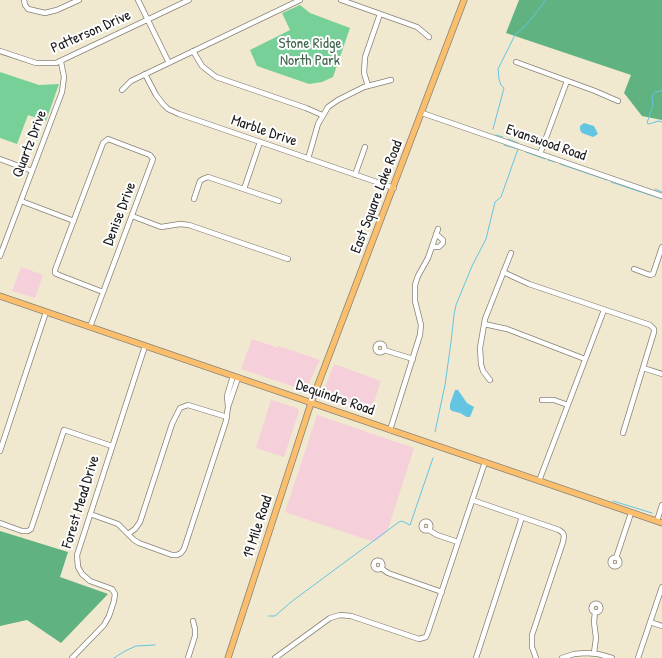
<!DOCTYPE html>
<style>
body{margin:0}
canvas{display:block;background:#f0e8cf}
</style>
<canvas width="662" height="658"></canvas>
<script>
const ctx = document.querySelector('canvas').getContext('2d');
ctx.lineJoin = 'round';
function paint(path, color) { ctx.fillStyle = color; ctx.fill(path, 'evenodd'); }
const toPath = rows => new Path2D(rows.map(r => 'M' + r).join(''));
function stroke(path, color, width, dash) { ctx.strokeStyle = color; ctx.lineWidth = width; ctx.lineCap = dash ? 'butt' : 'round'; ctx.setLineDash(dash || []); ctx.stroke(path); }
function label(font, color, halo, rows, align = 'center') {
  ctx.font = font + ' "Patrick Hand",sans-serif'; ctx.lineWidth = 4; ctx.setLineDash([]); ctx.textBaseline = 'middle'; ctx.strokeStyle = halo; ctx.fillStyle = color; for (const [text, x, y, turn = 0] of rows) {
    ctx.save(); ctx.translate(x, y); ctx.rotate((+turn || 0) * Math.PI / 180); ctx.textAlign = isNaN(turn) ? turn : align; if (halo) ctx.strokeText(text, 0, 0); ctx.fillText(text, 0, 0); ctx.restore();
  }
}
const built = toPath([
 [21,267,43,275,35,298,12,291],
 [252,339,278,348,279,346,320,360,306,389,304,390,241,369],
 [334,364,381,381,370,413,324,397,322,395],
 [271,400,297,408,299,411,284,457,256,448],
 [317,415,414,448,387,532,374,542,285,512]
]);
const green = toPath([
 [300,5,310,13,350,28,333,77,322,82,309,84,257,66,250,50,290,30,282,13],
 [0,72,39,85,59,84,46,121,28,115,17,144,0,138]
]);
const forest = toPath([
 [519,0,662,0,662,120,642,116,624,93,631,75,506,33],
 [0,531,68,552,60,577,108,594,61,643,27,620,0,626]
]);
const water = toPath([
 [584,123,594,126,598,134,593,137,582,133,580,130,580,126],
 [455,390,458,390,467,403,474,407,470,417,467,417,460,413,452,411,450,409,450,404]
]);
const stream = toPath([
 [662,89,661,91,655,92,652,96,653,105,647,123,649,124,658,121,662,122],
 [493,129,504,88,501,85,499,79,498,69,515,35,528,23,546,0],
 [496,135,503,137],
 [508,139,518,143],
 [526,152,545,159],
 [548,160,555,162],
 [560,164,607,180],
 [611,182,662,199],
 [655,189,662,192],
 [435,432,445,385,451,342,454,315,456,305,472,266,486,239,495,202,501,197,518,149,504,145],
 [613,501,652,513],
 [269,616,275,616,291,602,399,522,402,521,410,525,433,458],
 [114,658,125,651,136,646,155,645]
]);
const minor = toPath([
 [24,0,25,5,28,9,45,13,57,10,79,0],
 [138,0,169,63],
 [341,0,417,27,429,37],
 [0,51,36,63,56,63,189,0],
 [193,51,202,66,216,77,306,108,322,115],
 [516,62,595,91,618,101],
 [145,74,156,95,163,104,168,109,179,114,394,188],
 [368,86,364,73,365,57,380,14],
 [122,90,131,81,300,0],
 [422,113,662,196],
 [540,154,567,81],
 [0,159,32,171],
 [308,159,318,124,328,107,338,100,364,87,391,80],
 [355,175,365,147],
 [244,189,260,142],
 [194,199,200,181,203,179,208,177,279,201],
 [21,201,74,221],
 [132,216,161,227,180,224,189,225,288,259],
 [432,247,439,247,443,243,443,240,436,234],
 [0,256,62,92,64,77,61,62],
 [634,269,650,275,653,274,662,247],
 [503,272,529,284,650,325,654,329,654,332,623,433],
 [484,324,507,329,585,359],
 [90,327,153,159,150,155,108,139,103,143,55,270,55,273,59,275,103,292],
 '375.5 348a4.5 4.5 0 1 1 9 0a4.5 4.5 0 1 1-9 0Z',
 [384,350,413,359],
 [643,368,662,374],
 [490,380,483,371,481,364,480,348,485,319,511,253],
 [542,400,554,400,568,405],
 [228,407,227,396,233,376],
 [390,430,420,335,421,325,415,301,415,285,418,276,428,258,438,229],
 [0,451,46,312],
 [539,481,604,310],
 [472,500,559,530,563,533,564,536,563,542,532,635,532,647,536,658],
 [90,514,118,524,134,540,139,543,172,555,177,555,181,553,184,549,226,421,228,407,238,378],
 [657,521,662,505],
 '421.5 526a4.5 4.5 0 1 1 9 0a4.5 4.5 0 1 1-9 0Z',
 [0,523,22,531,28,531,31,529,64,430,112,446],
 [429,530,437,535,458,542],
 [128,534,135,529,140,522,172,424,180,408,188,405,227,417],
 '610.5 562a4.5 4.5 0 1 1 9 0a4.5 4.5 0 1 1-9 0Z',
 [616,558,631,513],
 '373.5 565a4.5 4.5 0 1 1 9 0a4.5 4.5 0 1 1-9 0Z',
 [381,568,388,573,442,592],
 '591.5 608a4.5 4.5 0 1 1 9 0a4.5 4.5 0 1 1-9 0Z',
 [650,622,662,626],
 [594,653,596,638,594,622,595,612],
 [72,658,104,625,109,616,114,601,115,594,112,589,90,581,82,574,78,567,77,555,145,346],
 [188,658,195,636,195,629,193,621],
 [275,658,330,618,340,615,351,616,419,639,426,637,428,632,485,462],
 [476,658,522,517],
 [562,658,574,654,586,653,598,654,612,658],
 [638,658,662,587]
]);
const major = toPath([
 [0,296,662,523],
 [228,658,311,403,464,0]
]);
const streetNames = [
 ["Patterson Drive",91,32,-24],
 ["Marble Drive",264,131,19],
 ["Evanswood Road",546,143,19],
 ["Quartz Drive",30,144,-69],
 ["East Square Lake Road",377,197,-69],
 ["Denise Drive",120,214,-69],
 ["Dequindre Road",335,398,19],
 ["Forest Mead Drive",81,502,-73],
 ["19 Mile Road",258,527,-72]
];
const parkNames = [
 ["Stone Ridge",310,44],
 ["North Park",310,61]
];
paint(built, '#f5cfd9');
paint(green, '#76d097');
paint(forest, '#60b280');
paint(water, '#63c5e2');
stroke(stream, '#63c5e2', 1);
stroke(minor, '#868276', 6);
stroke(major, '#868276', 7);
stroke(minor, '#fff', 4.5);
stroke(major, '#fabe6d', 5.5);
label('15px', '#1c1c1c', '#fff', streetNames);
label('15px', '#40644d', '#fff', parkNames);
</script>
